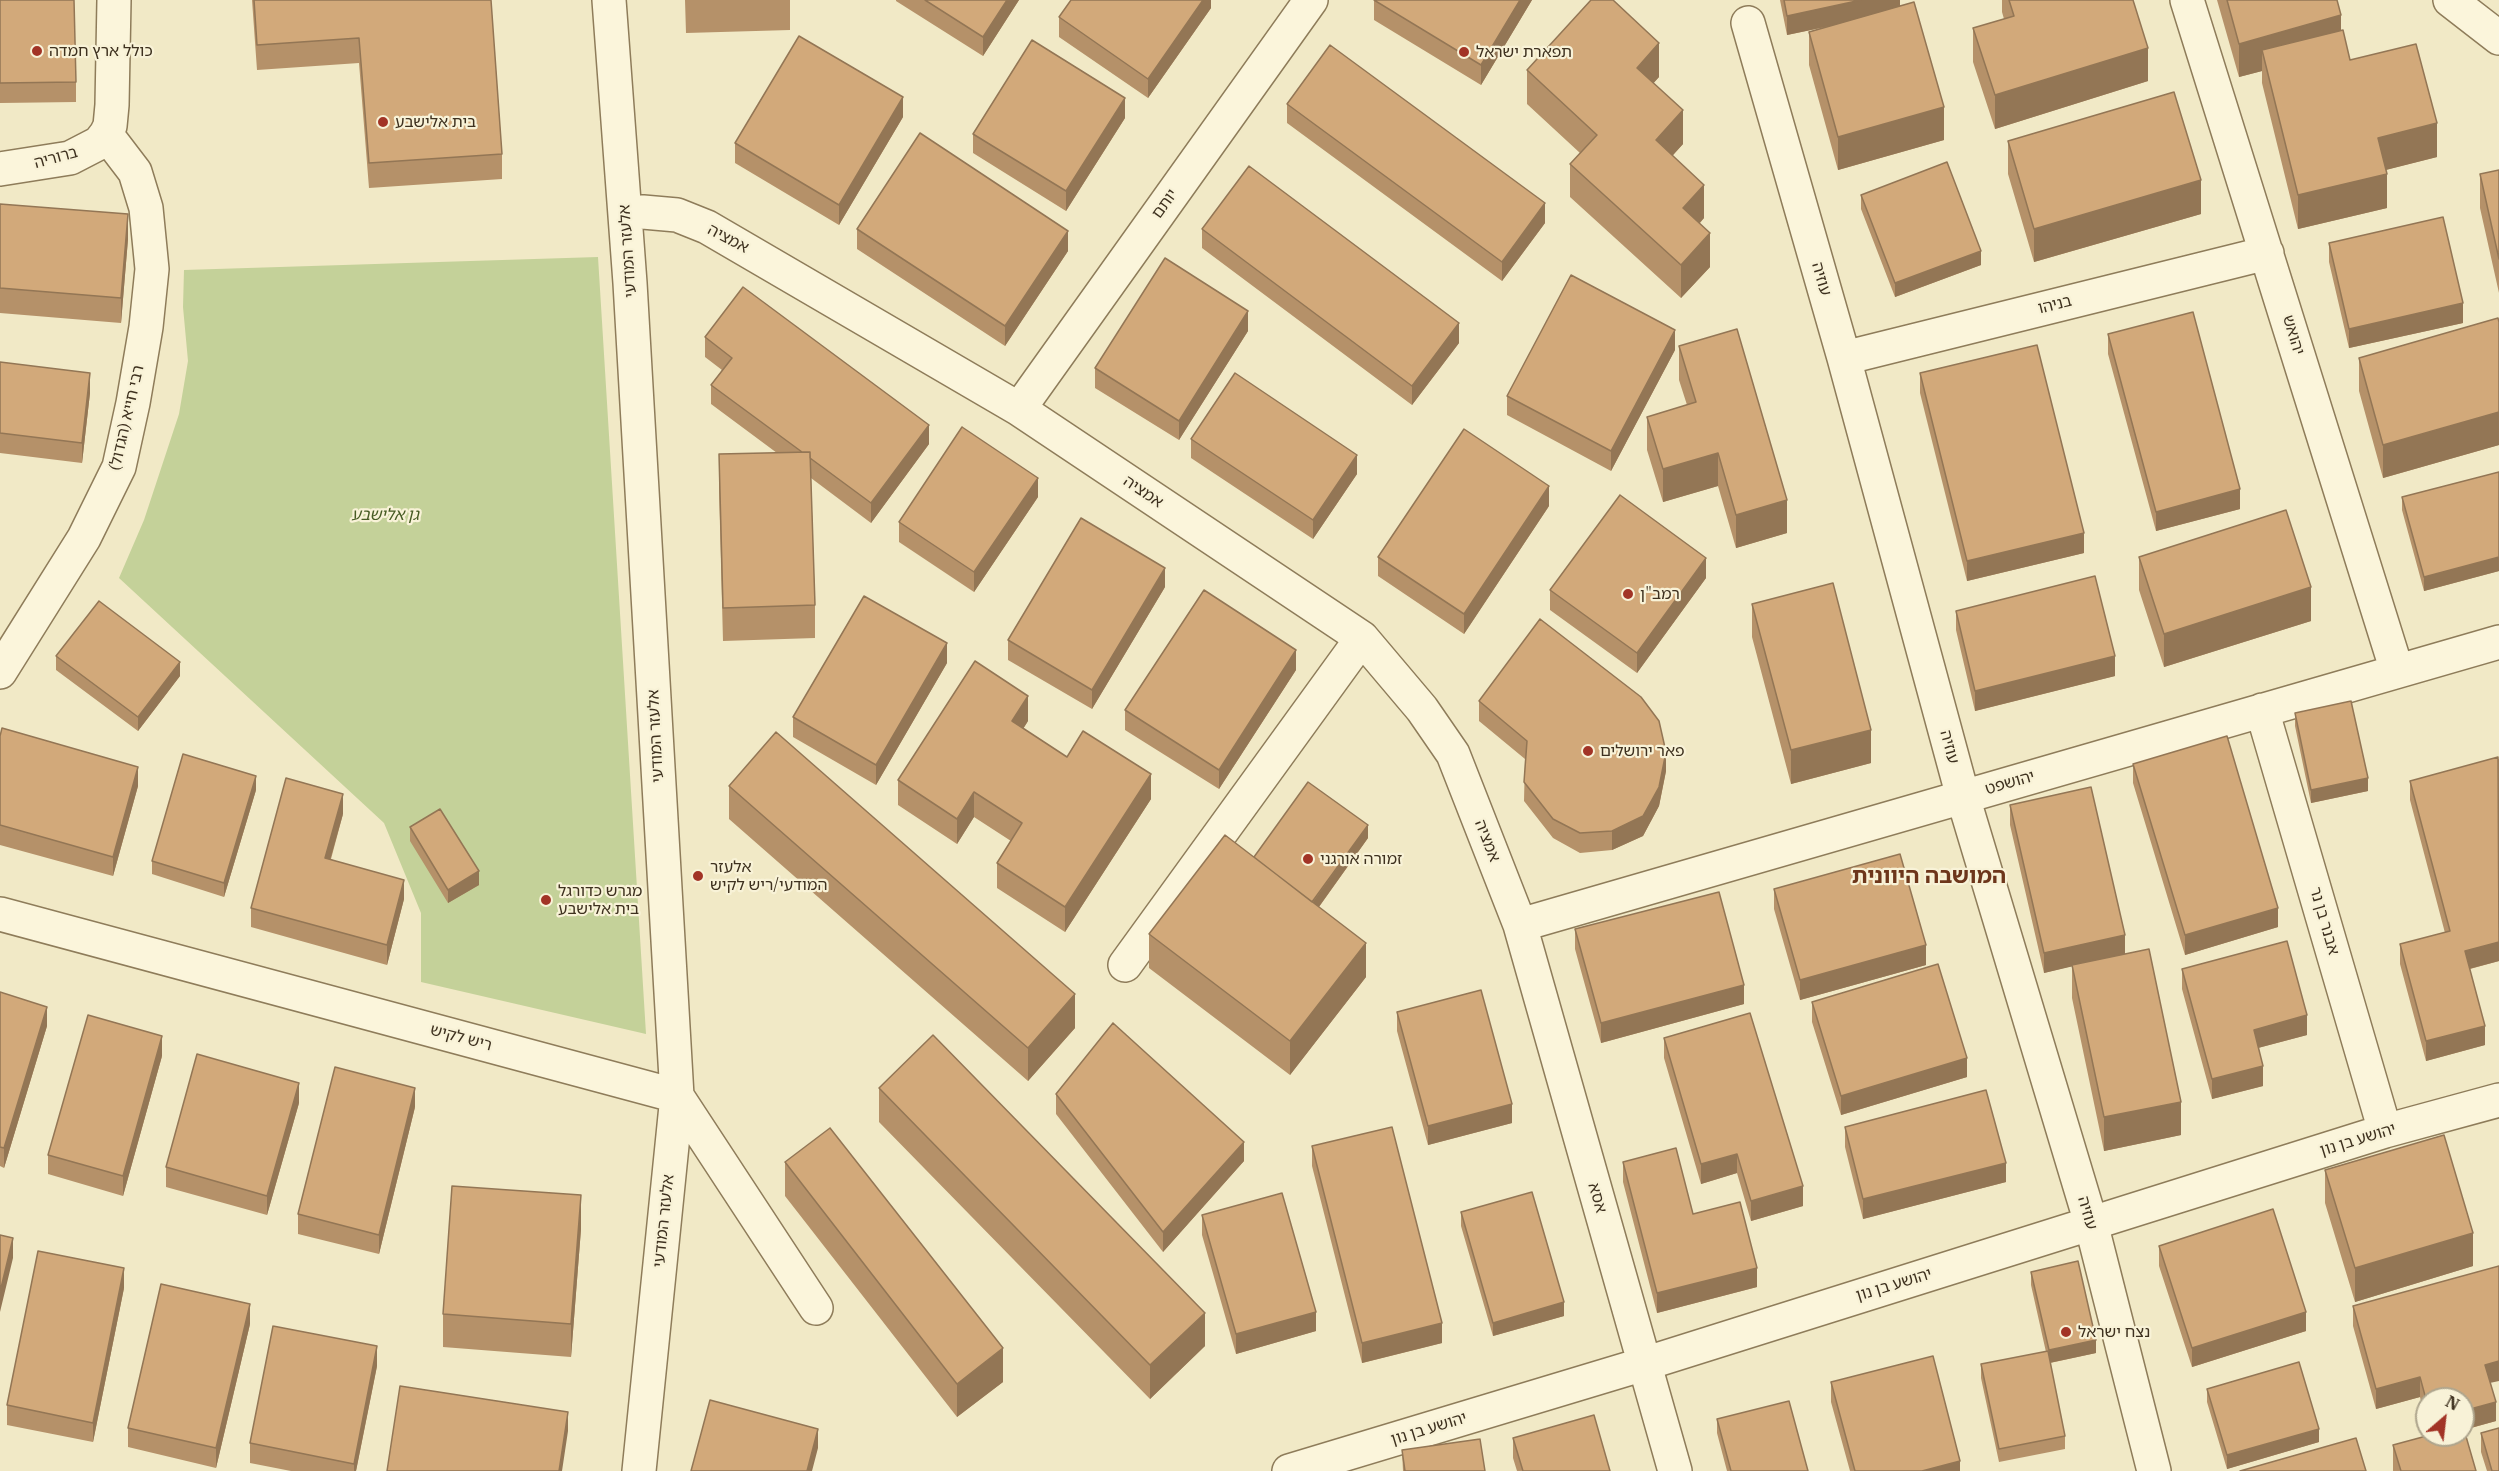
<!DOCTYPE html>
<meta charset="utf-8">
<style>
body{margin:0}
#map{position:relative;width:2499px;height:1471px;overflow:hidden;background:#f1e9c6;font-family:"IBM Plex Serif",serif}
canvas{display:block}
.north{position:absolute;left:2415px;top:1387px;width:60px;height:60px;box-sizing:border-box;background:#f8f2d7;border:2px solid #aea58d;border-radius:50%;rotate:28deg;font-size:16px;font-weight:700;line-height:24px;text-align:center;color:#3e311f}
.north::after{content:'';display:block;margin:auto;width:21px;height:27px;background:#a23426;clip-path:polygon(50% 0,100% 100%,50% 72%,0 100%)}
</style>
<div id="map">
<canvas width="2499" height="1471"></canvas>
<div class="north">N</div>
</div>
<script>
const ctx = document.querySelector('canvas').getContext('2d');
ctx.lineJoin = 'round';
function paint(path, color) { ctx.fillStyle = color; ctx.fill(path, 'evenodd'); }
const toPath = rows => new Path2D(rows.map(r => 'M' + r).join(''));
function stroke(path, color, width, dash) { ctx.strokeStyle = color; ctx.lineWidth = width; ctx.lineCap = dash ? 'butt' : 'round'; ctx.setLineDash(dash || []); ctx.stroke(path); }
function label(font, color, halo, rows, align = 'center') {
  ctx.font = font + ' "IBM Plex Serif","Noto Sans Hebrew",serif'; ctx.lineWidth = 4.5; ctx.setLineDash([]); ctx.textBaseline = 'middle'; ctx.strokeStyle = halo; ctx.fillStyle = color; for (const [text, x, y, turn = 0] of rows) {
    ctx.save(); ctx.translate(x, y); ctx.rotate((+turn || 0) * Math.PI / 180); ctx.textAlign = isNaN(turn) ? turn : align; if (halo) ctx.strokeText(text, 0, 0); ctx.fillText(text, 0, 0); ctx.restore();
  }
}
const green = toPath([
 [598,257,646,1034,421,982,421,913,384,823,119,578,144,520,179,414,188,361,183,307,184,270]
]);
const minor = toPath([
 [609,0,630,283,677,1096,639,1471],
 [2187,0,2397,671],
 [2450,0,2499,38],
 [1748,23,1844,358,1963,797,2091,1223,2154,1471],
 [0,169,70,158,99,143,106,134,110,126,112,105,114,0],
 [626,214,643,212,677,215,707,227,1019,409,1362,638,1422,709,1453,754,1520,925,1675,1471],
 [1844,358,2267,253],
 [1019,409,1311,0],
 [0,672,84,538,119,467,133,403,146,327,152,269,146,208,135,172,106,134],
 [2262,710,2385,1131],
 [0,914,677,1096,816,1308],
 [1520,925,2499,642],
 [1125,965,1362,638],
 [1289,1471,1644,1364,2385,1131,2499,1100]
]);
const wall = toPath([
 [0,0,76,82,76,102,0,103],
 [252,0,491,0,502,154,502,179,369,188,359,63,257,70],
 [685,0,790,0,790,30,686,33],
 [896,0,1019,0,983,56,896,1],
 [1211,0,1211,8,1148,98,1059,37,1059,17],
 [1374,0,1532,0,1481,85,1374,20],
 [1780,0,1900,0,1900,6,1944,140,1838,170,1809,65,1809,32,1821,28,1787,35],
 [2002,0,2133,0,2148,81,1995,129,1973,62,1973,28,2004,19,2002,12],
 [2217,0,2337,0,2341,30,2350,60,2437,157,2385,170,2387,208,2298,229,2262,83,2262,71,2239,77],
 [1527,70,1659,77,1653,83,1683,144,1672,156,1704,218,1700,223,1710,267,1681,298,1570,197,1570,164,1580,153,1527,104],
 [1287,104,1545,223,1502,281,1287,123],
 [903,117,839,225,735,163,735,143],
 [1125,118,1066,211,973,153,973,134],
 [2008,141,2201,214,2034,262,2008,174],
 [2499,170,2499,293,2480,208,2480,174],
 [1861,195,1981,265,1895,297,1861,209],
 [0,204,128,239,121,323,0,313],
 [857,229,1068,251,1005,346,857,249],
 [1202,229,1459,343,1412,405,1202,248],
 [2329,243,2463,323,2349,348,2329,262],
 [2499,322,2499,445,2383,478,2359,391,2359,358],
 [1248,331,1179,440,1095,388,1095,368],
 [2108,334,2240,509,2156,531,2108,354],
 [705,337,929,444,871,523,811,478,815,605,815,638,723,641,719,488,719,454,777,453,711,404,711,385,722,370,705,357],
 [1679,346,1787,533,1736,548,1718,486,1663,502,1647,450,1647,417,1687,405,1679,380],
 [1675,350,1611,471,1507,415,1507,396],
 [0,362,90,393,82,463,0,453],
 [1920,373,2084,553,1967,581,1920,393],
 [1191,439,1357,474,1313,539,1191,458],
 [2499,472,2499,571,2424,591,2402,510,2402,497],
 [1038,497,974,592,899,542,899,522],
 [1549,506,1464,634,1378,576,1378,557],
 [2139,557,2311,621,2164,667,2139,590],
 [1706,578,1637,673,1550,610,1550,590],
 [1165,587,1092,709,1008,660,1008,640],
 [1752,604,1871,763,1791,784,1752,637],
 [1956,611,2115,676,1975,711,1956,630],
 [56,656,180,676,138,731,56,670],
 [947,663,876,785,793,737,793,717],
 [1296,670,1219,789,1125,730,1125,710],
 [1479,701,1666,771,1659,806,1643,836,1612,850,1580,853,1553,838,1524,801,1525,759,1479,721],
 [2295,713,2368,791,2311,803,2295,726],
 [1028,721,1023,729,1067,757,1151,799,1065,932,997,888,997,863,1011,841,974,817,957,844,898,805,898,780],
 [0,736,138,786,113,876,0,845],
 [2499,759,2499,961,2470,969,2485,1045,2426,1061,2400,964,2400,944,2445,933,2410,800,2410,781],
 [2133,764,2278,927,2185,955,2133,783],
 [729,786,1075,1028,1028,1081,729,819],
 [256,790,224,897,152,874,152,861],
 [2010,805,2125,954,2181,1135,2104,1151,2072,998,2072,966,2044,973,2010,825],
 [343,814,331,859,404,899,387,965,251,927,251,908],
 [410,827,479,885,448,903,410,841],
 [1368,838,1319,907,1366,977,1290,1075,1149,968,1149,934,1254,857],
 [1774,889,1926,965,1800,1000,1774,909],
 [1575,929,1744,1004,1601,1043,1575,949],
 [2182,969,2307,1035,2258,1048,2263,1086,2212,1099,2182,989],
 [0,992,47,1026,4,1168,0,1166],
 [1812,1002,1967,1077,1841,1115,1812,1022],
 [1397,1012,1512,1123,1428,1145,1397,1031],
 [1664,1038,1803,1206,1751,1221,1737,1173,1701,1184,1664,1058],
 [162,1056,123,1196,48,1174,48,1155],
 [879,1088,1205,1346,1150,1399,879,1122],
 [1056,1094,1244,1161,1163,1252,1056,1114],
 [299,1103,267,1215,166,1187,166,1167],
 [415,1107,379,1254,298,1234,298,1214],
 [1845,1127,2006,1182,1863,1219,1845,1147],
 [1312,1146,1442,1343,1362,1363,1312,1166],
 [785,1162,1003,1382,957,1417,785,1196],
 [1623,1162,1693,1214,1757,1287,1657,1313,1623,1182],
 [2325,1170,2473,1266,2355,1302,2325,1203],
 [1461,1212,1564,1316,1493,1336,1461,1226],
 [1202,1215,1316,1331,1236,1354,1202,1235],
 [581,1229,571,1357,443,1347,443,1314],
 [2159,1246,2306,1331,2192,1367,2159,1266],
 [2031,1272,2096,1353,2050,1363,2065,1436,2065,1449,1999,1462,1981,1378,1981,1364,2046,1352,2031,1285],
 [124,1288,93,1442,7,1425,7,1405],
 [2353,1306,2490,1383,2496,1421,2464,1430,2476,1471,2393,1471,2393,1445,2463,1435,2427,1399,2427,1423,2420,1397,2376,1409,2353,1326],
 [250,1324,216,1468,128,1447,128,1428],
 [377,1366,356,1471,291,1471,250,1463,250,1443],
 [1831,1382,1960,1471,1850,1471,1831,1402],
 [2207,1389,2319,1442,2227,1469,2207,1402],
 [1717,1419,1808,1471,1727,1471,1717,1433],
 [2481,1433,2499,1471,2487,1471,2481,1452],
 [1513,1438,1610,1471,1517,1471,1513,1458],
 [1402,1450,1485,1471,1403,1471]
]);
const shadedWall = toPath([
 [1007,0,1019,0,983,56,983,37],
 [1203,0,1211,0,1211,8,1148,98,1148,79],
 [1520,0,1532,0,1481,85,1481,65],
 [1861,0,1900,0,1900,11,1787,35,1787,16],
 [2341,15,2341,49,2262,50,2262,71,2239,77,2239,44],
 [1659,43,1659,77,1637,102,1637,68],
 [2148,48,2148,81,1995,129,1995,95],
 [903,97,903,117,839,225,839,205],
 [1125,98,1125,118,1066,211,1066,191],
 [1944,107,1944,140,1838,170,1838,137],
 [1683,110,1683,144,1656,174,1656,140],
 [2437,123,2437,157,2378,172,2378,138],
 [2387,174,2387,208,2298,229,2298,195],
 [2201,180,2201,214,2034,262,2034,229],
 [1704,185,1704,218,1683,241,1683,208],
 [1545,203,1545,223,1502,281,1502,262],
 [128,214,128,239,121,323,121,298],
 [1068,231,1068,251,1005,346,1005,326],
 [1710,233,1710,267,1681,298,1681,265],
 [1981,251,1981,265,1895,297,1895,283],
 [2463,303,2463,323,2349,348,2349,329],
 [1248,311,1248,331,1179,440,1179,421],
 [1459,323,1459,343,1412,405,1412,386],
 [1675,330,1675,350,1611,471,1611,451],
 [90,373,90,393,82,463,82,443],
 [2499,412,2499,445,2383,478,2383,445],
 [929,425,929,444,871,523,871,503],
 [1718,453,1718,486,1663,502,1663,469],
 [1357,455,1357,474,1313,539,1313,520],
 [1038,478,1038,497,974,592,974,572],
 [1549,486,1549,506,1464,634,1464,614],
 [2240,489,2240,509,2156,531,2156,512],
 [1787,500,1787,533,1736,548,1736,515],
 [2084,533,2084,553,1967,581,1967,561],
 [2499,557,2499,571,2424,591,2424,577],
 [1706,558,1706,578,1637,673,1637,653],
 [1165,568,1165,587,1092,709,1092,690],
 [2311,587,2311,621,2164,667,2164,634],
 [947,643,947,663,876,785,876,765],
 [1296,650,1296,670,1219,789,1219,770],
 [2115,656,2115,676,1975,711,1975,691],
 [180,662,180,676,138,731,138,717],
 [1028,696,1028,721,1012,746,1012,721],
 [1871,730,1871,763,1791,784,1791,750],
 [1666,752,1666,771,1659,806,1643,836,1612,850,1612,831],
 [138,767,138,786,113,876,113,857],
 [1151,774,1151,799,1065,932,1065,907],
 [256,776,256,790,224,897,224,883],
 [2368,778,2368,791,2311,803,2311,790],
 [974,792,974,817,957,844,957,819],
 [343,794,343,814,325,878,325,858],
 [1368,825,1368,838,1308,922,1308,909],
 [479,871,479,885,448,903,448,890],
 [404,880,404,899,387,965,387,945],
 [2278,908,2278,927,2185,955,2185,935],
 [2125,935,2125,954,2044,973,2044,953],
 [2499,942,2499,961,2465,970,2465,951],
 [1366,943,1366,977,1290,1075,1290,1041],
 [1926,945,1926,965,1800,1000,1800,980],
 [1744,985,1744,1004,1601,1043,1601,1023],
 [1075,994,1075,1028,1028,1081,1028,1048],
 [47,1007,47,1026,4,1168,4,1148],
 [2307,1015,2307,1035,2254,1049,2254,1030],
 [2485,1026,2485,1045,2426,1061,2426,1041],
 [162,1036,162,1056,123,1196,123,1176],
 [1967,1058,1967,1077,1841,1115,1841,1096],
 [2263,1066,2263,1086,2212,1099,2212,1079],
 [299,1083,299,1103,267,1215,267,1196],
 [415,1088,415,1107,379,1254,379,1235],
 [2181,1102,2181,1135,2104,1151,2104,1117],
 [1512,1104,1512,1123,1428,1145,1428,1126],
 [1244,1142,1244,1161,1163,1252,1163,1232],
 [1737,1154,1737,1173,1701,1184,1701,1164],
 [2006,1163,2006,1182,1863,1219,1863,1199],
 [1803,1186,1803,1206,1751,1221,1751,1201],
 [581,1195,581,1229,571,1357,571,1324],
 [2473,1233,2473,1266,2355,1302,2355,1268],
 [13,1238,13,1258,0,1312,0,1292],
 [124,1268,124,1288,93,1442,93,1423],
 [1757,1268,1757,1287,1657,1313,1657,1293],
 [1564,1302,1564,1316,1493,1336,1493,1323],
 [250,1304,250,1324,216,1468,216,1448],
 [1316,1312,1316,1331,1236,1354,1236,1334],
 [2306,1312,2306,1331,2192,1367,2192,1348],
 [1205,1313,1205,1346,1150,1399,1150,1365],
 [1442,1323,1442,1343,1362,1363,1362,1343],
 [2096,1340,2096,1353,2049,1363,2049,1350],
 [377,1346,377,1366,356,1471,354,1471,354,1464],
 [1003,1348,1003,1382,957,1417,957,1384],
 [2499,1361,2499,1381,2485,1384,2485,1365],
 [2420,1377,2420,1397,2376,1409,2376,1389],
 [2496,1402,2496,1421,2463,1430,2463,1411],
 [568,1412,568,1431,562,1471,559,1471],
 [818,1429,818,1448,812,1471,807,1471],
 [2319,1429,2319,1442,2227,1469,2227,1455],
 [1960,1461,1960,1471,1922,1471]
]);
const building = toPath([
 [0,0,74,0,76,82,0,83,0,0],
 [254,0,491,0,502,154,369,163,359,38,257,45,254,0],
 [925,0,1007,0,983,37,925,0],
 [1071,0,1203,0,1148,79,1059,17,1071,0],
 [1374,0,1520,0,1481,65,1374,0],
 [1591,0,1613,0,1659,43,1637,68,1683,110,1656,140,1704,185,1683,208,1710,233,1681,265,1570,164,1597,135,1527,70,1591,0],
 [1784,0,1861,0,1787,16,1784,0],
 [2009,0,2133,0,2148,48,1995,95,1973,28,2014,16,2009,0],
 [2227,0,2337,0,2341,15,2239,44,2227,0],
 [1914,2,1944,107,1838,137,1809,32,1914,2],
 [2343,30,2350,60,2416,44,2437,123,2378,138,2387,174,2298,195,2262,50,2343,30],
 [799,36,903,97,839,205,735,143,799,36],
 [1032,40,1125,98,1066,191,973,134,1032,40],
 [1330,45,1545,203,1502,262,1287,104,1330,45],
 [2174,92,2201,180,2034,229,2008,141,2174,92],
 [920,133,1068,231,1005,326,857,229,920,133],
 [1947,162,1981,251,1895,283,1861,195,1947,162],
 [1249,166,1459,323,1412,386,1202,229,1249,166],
 [2499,170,2499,259,2480,174,2499,170],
 [0,204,128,214,121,298,0,288,0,204],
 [2443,217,2463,303,2349,329,2329,243,2443,217],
 [1165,258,1248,311,1179,421,1095,368,1165,258],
 [1571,275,1675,330,1611,451,1507,396,1571,275],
 [743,287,929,425,871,503,810,458,810,452,802,452,711,385,732,358,705,337,743,287],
 [2193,312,2240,489,2156,512,2108,334,2193,312],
 [2498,318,2499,322,2499,412,2383,445,2359,358,2498,318],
 [1737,329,1787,500,1736,515,1718,453,1663,469,1647,417,1696,402,1679,346,1737,329],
 [2037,345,2084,533,1967,561,1920,373,2037,345],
 [0,362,90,373,82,443,0,433,0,362],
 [1235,373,1357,455,1313,520,1191,439,1235,373],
 [962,427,1038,478,974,572,899,522,962,427],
 [1464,429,1549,486,1464,614,1378,557,1464,429],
 [810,452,815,605,723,608,719,454,810,452],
 [2499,472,2499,557,2424,577,2402,497,2499,472],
 [1620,495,1706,558,1637,653,1550,590,1620,495],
 [2286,510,2311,587,2164,634,2139,557,2286,510],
 [1081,518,1165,568,1092,690,1008,640,1081,518],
 [2095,576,2115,656,1975,691,1956,611,2095,576],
 [1833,583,1871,730,1791,750,1752,604,1833,583],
 [1204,590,1296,650,1219,770,1125,710,1204,590],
 [864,596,947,643,876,765,793,717,864,596],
 [99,601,180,662,138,717,56,656,99,601],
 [1540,619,1641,697,1659,721,1666,752,1659,787,1643,816,1612,831,1580,833,1553,819,1524,782,1527,741,1479,701,1540,619],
 [975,661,1028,696,1012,721,1067,757,1083,731,1151,774,1065,907,997,863,1022,823,974,792,957,819,898,780,975,661],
 [2351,701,2368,778,2311,790,2295,713,2351,701],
 [2,728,138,767,113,857,0,825,0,736,2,728],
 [776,732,1075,994,1028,1048,729,786,776,732],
 [2227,736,2278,908,2185,935,2133,764,2227,736],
 [183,754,256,776,224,883,152,861,183,754],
 [2498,757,2499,942,2465,951,2485,1026,2426,1041,2400,944,2450,931,2410,781,2498,757],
 [286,778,343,794,325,858,404,880,387,945,251,908,286,778],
 [1308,782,1368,825,1312,902,1254,857,1308,782],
 [2091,787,2125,935,2044,953,2010,805,2091,787],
 [440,809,479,871,448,890,410,827,440,809],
 [1225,835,1366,943,1290,1041,1149,934,1225,835],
 [1900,854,1926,945,1800,980,1774,889,1900,854],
 [1719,892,1744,985,1601,1023,1575,929,1719,892],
 [2287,941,2307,1015,2254,1030,2263,1066,2212,1079,2182,969,2287,941],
 [2149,949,2181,1102,2104,1117,2072,965,2149,949],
 [1938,964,1967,1058,1841,1096,1812,1002,1938,964],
 [1481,990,1512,1104,1428,1126,1397,1012,1481,990],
 [0,992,47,1007,4,1148,0,1147,0,992],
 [1750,1013,1803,1186,1751,1201,1737,1154,1701,1164,1664,1038,1750,1013],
 [88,1015,162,1036,123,1176,48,1155,88,1015],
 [1113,1023,1244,1142,1163,1232,1056,1094,1113,1023],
 [933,1035,1205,1313,1150,1365,879,1088,933,1035],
 [197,1054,299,1083,267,1196,166,1167,197,1054],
 [335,1067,415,1088,379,1235,298,1214,335,1067],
 [1986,1090,2006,1163,1863,1199,1845,1127,1986,1090],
 [1392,1127,1442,1323,1362,1343,1312,1146,1392,1127],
 [830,1128,1003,1348,957,1384,785,1162,830,1128],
 [2444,1135,2473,1233,2355,1268,2325,1170,2444,1135],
 [1676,1148,1693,1214,1740,1202,1757,1268,1657,1293,1623,1162,1676,1148],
 [452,1186,581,1195,571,1324,443,1314,452,1186],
 [1532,1192,1564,1302,1493,1323,1461,1212,1532,1192],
 [1282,1193,1316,1312,1236,1334,1202,1215,1282,1193],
 [2273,1209,2306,1312,2192,1348,2159,1246,2273,1209],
 [0,1235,13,1238,0,1292,0,1235],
 [38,1251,124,1268,93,1423,7,1405,38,1251],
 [2078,1261,2096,1340,2049,1350,2031,1272,2078,1261],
 [2499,1266,2499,1361,2485,1365,2496,1402,2463,1411,2463,1399,2427,1399,2427,1403,2420,1377,2376,1389,2353,1306,2499,1266],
 [161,1284,250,1304,216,1448,128,1428,161,1284],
 [273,1326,377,1346,354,1464,250,1443,273,1326],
 [2048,1351,2065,1436,1999,1449,1981,1364,2048,1351],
 [1933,1356,1960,1461,1922,1471,1855,1471,1831,1382,1933,1356],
 [2299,1362,2319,1429,2227,1455,2207,1389,2299,1362],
 [400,1386,568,1412,559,1471,387,1471,400,1386],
 [710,1400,818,1429,807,1471,691,1471,710,1400],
 [1789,1401,1808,1471,1731,1471,1717,1419,1789,1401],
 [1594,1415,1610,1471,1523,1471,1513,1438,1594,1415],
 [2463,1426,2476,1471,2401,1471,2393,1445,2430,1435,2463,1435,2463,1426],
 [2499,1428,2499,1471,2492,1471,2481,1433,2499,1428],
 [2356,1438,2366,1471,2240,1471,2356,1438],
 [1480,1439,1485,1471,1405,1471,1402,1450,1480,1439]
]);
const markers = [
 [37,51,6,"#a23426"],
 [1464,52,6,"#a23426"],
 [383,122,6,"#a23426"],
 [1628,594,6,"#a23426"],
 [1588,751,6,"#a23426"],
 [1308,859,6,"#a23426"],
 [698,876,6,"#a23426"],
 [546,900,6,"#a23426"],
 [2066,1332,6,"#a23426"]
];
const poiNames = [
 ["כולל ארץ חמדה",49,51],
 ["תפארת ישראל",1476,52],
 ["בית אלישבע",395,122],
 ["רמב\"ן",1640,594],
 ["פאר ירושלים",1600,751],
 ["זמורה אורגני",1320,859],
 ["אלעזר",710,867],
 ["המודעי/ריש לקיש",710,885],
 ["מגרש כדורגל",558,891],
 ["בית אלישבע",558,909],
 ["נצח ישראל",2078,1332]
];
const streetNames = [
 ["ברוריה",56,158,-15],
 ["יותם",1165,204,-54],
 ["אמציה",728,239,28],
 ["אלעזר המודעי",628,251,-94],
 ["עוזיה",1821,279,74],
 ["בניהו",2055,305,-14],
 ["יהואש",2293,335,73],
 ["רבי חייא (הגדול)",127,418,-77],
 ["אמציה",1143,492,34],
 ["אלעזר המודעי",656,736,-93],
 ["עוזיה",1949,747,75],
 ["יהושפט",2010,783,-16],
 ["אמציה",1487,841,69],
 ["אבנר בן נר",2324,921,74],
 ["ריש לקיש",461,1038,15],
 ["יהושע בן נון",2358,1140,-17],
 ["אסא",1597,1198,74],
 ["עוזיה",2087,1213,74],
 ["אלעזר המודעי",664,1221,-84],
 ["יהושע בן נון",1894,1285,-17],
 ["יהושע בן נון",1429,1429,-17]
];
const parkNames = [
 ["גן אלישבע",385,515]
];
const districtNames = [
 ["המושבה היוונית",1929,877]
];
paint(green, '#c4d199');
stroke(minor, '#8e7c5a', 36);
stroke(minor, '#fbf5db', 33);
paint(wall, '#b59169');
paint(shadedWall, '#937655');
paint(building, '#d2a97a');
stroke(building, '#937655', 1.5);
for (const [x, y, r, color] of markers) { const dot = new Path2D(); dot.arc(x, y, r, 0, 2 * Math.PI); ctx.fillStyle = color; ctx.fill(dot); stroke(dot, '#f8f2d7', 2); }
label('16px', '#3e311f', '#f8f2d7', poiNames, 'left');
label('16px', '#3e311f', '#f8f2d7', streetNames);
label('italic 16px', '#475c24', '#f8f2d7', parkNames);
label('bold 22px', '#6d361b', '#f8f2d7', districtNames);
</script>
